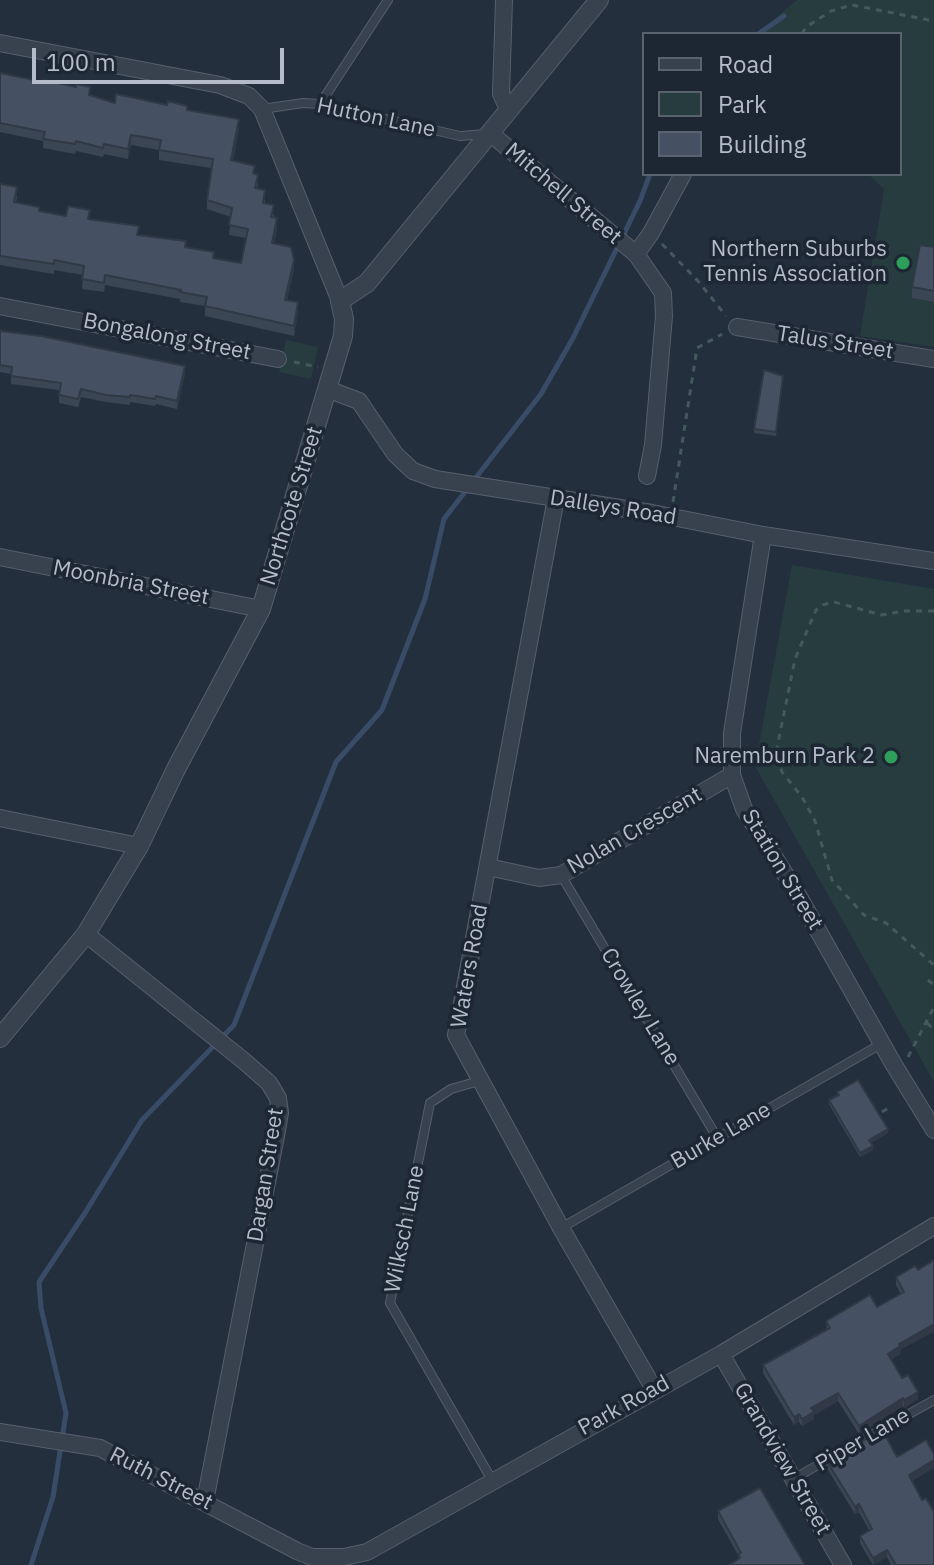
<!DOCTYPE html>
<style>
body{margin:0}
#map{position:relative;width:934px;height:1565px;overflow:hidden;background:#242f3e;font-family:"IBM Plex Sans",sans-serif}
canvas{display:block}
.legend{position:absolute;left:642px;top:32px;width:260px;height:144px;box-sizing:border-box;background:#1d2633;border:2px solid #59626f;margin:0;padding:10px 14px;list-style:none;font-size:24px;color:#b4bcc9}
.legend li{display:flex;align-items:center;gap:16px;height:40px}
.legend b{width:40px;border:2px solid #59626f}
.scale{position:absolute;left:32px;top:48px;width:252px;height:36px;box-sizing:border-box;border:4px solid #b4bcc9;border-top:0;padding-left:10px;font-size:24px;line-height:28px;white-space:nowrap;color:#b4bcc9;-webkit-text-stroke:6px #1d2633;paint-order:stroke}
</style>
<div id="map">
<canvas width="934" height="1565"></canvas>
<ul class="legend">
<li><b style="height:10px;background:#38414e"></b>Road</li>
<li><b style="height:22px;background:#263c3f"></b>Park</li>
<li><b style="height:22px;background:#455162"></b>Building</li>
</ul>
<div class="scale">100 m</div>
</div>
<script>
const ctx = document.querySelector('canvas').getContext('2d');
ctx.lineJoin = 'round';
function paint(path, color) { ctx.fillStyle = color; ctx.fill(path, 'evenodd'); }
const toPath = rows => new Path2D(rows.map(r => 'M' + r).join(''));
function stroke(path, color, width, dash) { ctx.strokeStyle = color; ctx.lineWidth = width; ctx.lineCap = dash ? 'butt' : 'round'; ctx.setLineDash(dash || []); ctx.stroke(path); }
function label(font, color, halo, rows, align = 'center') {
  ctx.font = font + ' "IBM Plex Sans",sans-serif'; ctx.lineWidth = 7; ctx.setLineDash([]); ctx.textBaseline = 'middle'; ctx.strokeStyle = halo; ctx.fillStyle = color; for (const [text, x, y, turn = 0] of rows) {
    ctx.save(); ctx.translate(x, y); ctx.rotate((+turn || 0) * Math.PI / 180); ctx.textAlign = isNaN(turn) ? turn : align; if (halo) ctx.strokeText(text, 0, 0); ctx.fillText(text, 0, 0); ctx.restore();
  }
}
const green = toPath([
 [797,0,934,0,934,347,860,336,884,189,868,174,900,174,900,34,763,34,773,20],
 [286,340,318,347,311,379,279,372],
 [792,565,934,589,934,1082,755,766]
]);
const stream = toPath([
 [758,34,784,16],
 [474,480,541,394,573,338,640,201,650,174],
 [31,1565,53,1497,66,1413,41,1308,39,1282,85,1213,142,1120,234,1025,336,762,382,710,425,599,444,519,468,488]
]);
const path = toPath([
 [802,34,806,27,831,11,852,5,934,21],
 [662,244,698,281,726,316],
 [294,362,318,367],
 [673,502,697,348,722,334],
 [934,611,904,611,882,615,834,602,822,605,816,610,795,659,776,753,782,772,802,797,815,821,832,880,864,915,886,923,934,965],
 [928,980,934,985],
 [927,1023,934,1030],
 [908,1057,934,1007],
 [882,1112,890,1107]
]);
const service = toPath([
 [320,104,388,0],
 [262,109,303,103,320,104,460,136,486,134],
 [561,875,718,1139],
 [479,1081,451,1089,430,1103,390,1303,492,1480],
 [561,1228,881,1044],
 [793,1479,934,1400]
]);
const minor = toPath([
 [504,0,501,94,509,111],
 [0,43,220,85,249,96,262,109,340,301],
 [491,134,636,254],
 [0,306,278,359],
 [737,327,934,359],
 [327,389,359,401,395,454,413,471,435,479,652,513,763,535,934,561],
 [647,476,653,445,664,316,663,293,636,254,651,233,683,174],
 [556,498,456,1035,561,1228,654,1389],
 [763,535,732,733,732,775,744,809,794,888,894,1065,934,1130],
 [0,557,261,609],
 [0,818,139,846],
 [488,867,539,878,561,875,732,775],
 [86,934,244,1061,269,1083,278,1098,280,1113,276,1136,205,1501],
 [721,1354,843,1565],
 [0,1432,100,1448,297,1551,312,1557,344,1557,367,1552,721,1354,934,1226]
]);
const tertiary = toPath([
 [0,1038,86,934,139,846,176,769,261,609,343,336,344,319,340,301,367,283,599,0]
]);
const wall = toPath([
 [0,73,44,82,115,103,187,110,239,129,233,161,255,174,258,184,257,189,265,200,265,203,274,215,274,218,277,228,274,244,294,270,287,300,298,312,294,336,205,316,205,306,180,302,180,299,105,285,104,292,82,289,83,275,54,270,54,274,0,265,0,184,17,196,16,203,39,211,90,220,139,235,186,247,214,258,241,263,246,238,229,235,231,217,207,209,207,200,211,168,159,160,159,150,131,145,128,159,104,154,103,157,76,151,75,154,43,148,43,141,0,132],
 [934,247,934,302,912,298,912,287],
 [0,331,185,374,177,409,156,404,155,406,130,402,130,405,106,402,81,397,78,407,59,403,59,390,11,384,11,374,0,372],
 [783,379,776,436,754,433,754,429],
 [837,1092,888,1133,871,1143,873,1150,860,1157,829,1104,829,1100,837,1096],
 [915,1266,900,1354,891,1359,902,1378,918,1399,904,1408,903,1406,859,1434,838,1401,814,1415,814,1419,802,1426,799,1422,794,1425,763,1373,763,1365,827,1330,826,1321,877,1307,901,1294,896,1285,896,1277],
 [897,1457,912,1481,934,1565,891,1565,887,1557,873,1565,860,1543,860,1536,869,1530,859,1512,855,1514,828,1470,828,1463],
 [718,1511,805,1565,738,1560,738,1555,718,1519]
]);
const shadedWall = toPath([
 [239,119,239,129,231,170,231,160],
 [131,135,131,145,128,159,128,149],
 [277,218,277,228,272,253,272,243],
 [294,260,294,270,285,309,285,300],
 [298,302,298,312,294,336,294,326],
 [185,366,185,374,177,409,177,401],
 [888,1129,888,1133,869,1144,869,1140],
 [873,1146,873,1150,860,1157,860,1153],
 [934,1324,934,1332,900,1350,900,1354,888,1361,888,1354,899,1344],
 [918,1392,918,1399,904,1408,904,1400],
 [838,1393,838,1401,814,1415,814,1419,802,1426,802,1419,811,1408],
 [903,1398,903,1406,859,1434,859,1426],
 [799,1414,799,1422,794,1425,794,1417],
 [934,1460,934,1468,909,1483,909,1475],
 [859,1504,859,1512,855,1514,855,1507],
 [887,1550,887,1557,873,1565,873,1558]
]);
const building = toPath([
 [0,73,44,82,44,80,76,87,76,84,90,87,89,95,115,103,116,94,167,105,168,101,187,106,187,110,239,119,231,160,255,166,253,173,258,175,255,188,265,190,263,203,274,205,271,217,277,218,272,243,291,247,294,260,285,300,298,302,294,326,205,306,207,297,180,292,181,290,105,275,104,283,82,279,84,266,54,260,54,264,0,256,0,184,17,187,14,202,39,207,39,211,66,216,68,206,90,210,88,219,139,226,137,235,186,241,185,247,214,252,213,258,241,263,248,229,229,225,232,208,207,200,213,159,159,150,161,140,131,135,128,149,104,144,103,148,76,141,75,144,43,139,45,132,0,123,0,73],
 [920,245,934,247,934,291,912,287,920,245],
 [0,331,41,336,185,366,177,401,156,396,155,399,130,395,130,397,106,395,81,389,78,399,59,395,61,383,11,376,12,367,0,365,0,331],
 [764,370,783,376,776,432,754,429,764,370],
 [858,1080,888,1129,869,1140,873,1146,860,1153,829,1100,839,1095,837,1092,858,1080],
 [934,1260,934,1324,899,1344,900,1346,888,1354,902,1378,908,1375,918,1392,904,1400,903,1398,859,1426,838,1393,811,1408,814,1412,802,1419,799,1414,794,1417,763,1365,830,1328,826,1321,870,1295,877,1307,904,1292,896,1277,915,1266,918,1270,934,1260],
 [882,1429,897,1457,926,1440,934,1454,934,1460,909,1475,922,1500,926,1498,934,1512,934,1565,896,1565,887,1550,873,1558,860,1536,872,1529,859,1504,855,1507,828,1463,882,1429],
 [760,1488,805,1565,729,1565,740,1558,738,1554,741,1553,718,1511,760,1488]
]);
const markers = [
 [903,263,8,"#2e9e5b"],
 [891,757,8,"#2e9e5b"]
];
const streetNames = [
 ["Hutton Lane",376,118,12],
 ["Mitchell Street",563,194,40],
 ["Bongalong Street",167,337,11],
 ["Talus Street",835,343,9],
 ["Northcote Street",292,506,-73],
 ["Dalleys Road",613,508,9],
 ["Moonbria Street",131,583,11],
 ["Nolan Crescent",635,831,-30],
 ["Station Street",782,870,59],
 ["Waters Road",470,966,-80],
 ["Crowley Lane",640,1007,59],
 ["Burke Lane",721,1136,-30],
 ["Dargan Street",266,1175,-81],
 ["Wilksch Lane",405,1229,-79],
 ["Park Road",624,1406,-29],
 ["Piper Lane",863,1440,-30],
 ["Grandview Street",782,1459,60],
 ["Ruth Street",161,1479,27]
];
const poiNames = [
 ["Northern Suburbs",887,250],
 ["Tennis Association",887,275],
 ["Naremburn Park 2",875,757]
];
paint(green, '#263c3f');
stroke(stream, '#394c67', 5);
stroke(service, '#565f6c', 10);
stroke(minor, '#565f6c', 18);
stroke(tertiary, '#565f6c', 20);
stroke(path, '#44595c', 3, [6, 6]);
stroke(service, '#38414e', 8);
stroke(minor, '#38414e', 16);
stroke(tertiary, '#38414e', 18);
paint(wall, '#3b4654');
paint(shadedWall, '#303945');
paint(building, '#455162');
stroke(building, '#303945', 2);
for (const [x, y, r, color] of markers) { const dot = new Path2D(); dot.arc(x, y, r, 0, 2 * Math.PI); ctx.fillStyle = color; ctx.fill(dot); stroke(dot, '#1d2633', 3); }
label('22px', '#b4bcc9', '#1d2633', streetNames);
label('22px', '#b4bcc9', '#1d2633', poiNames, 'right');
</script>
